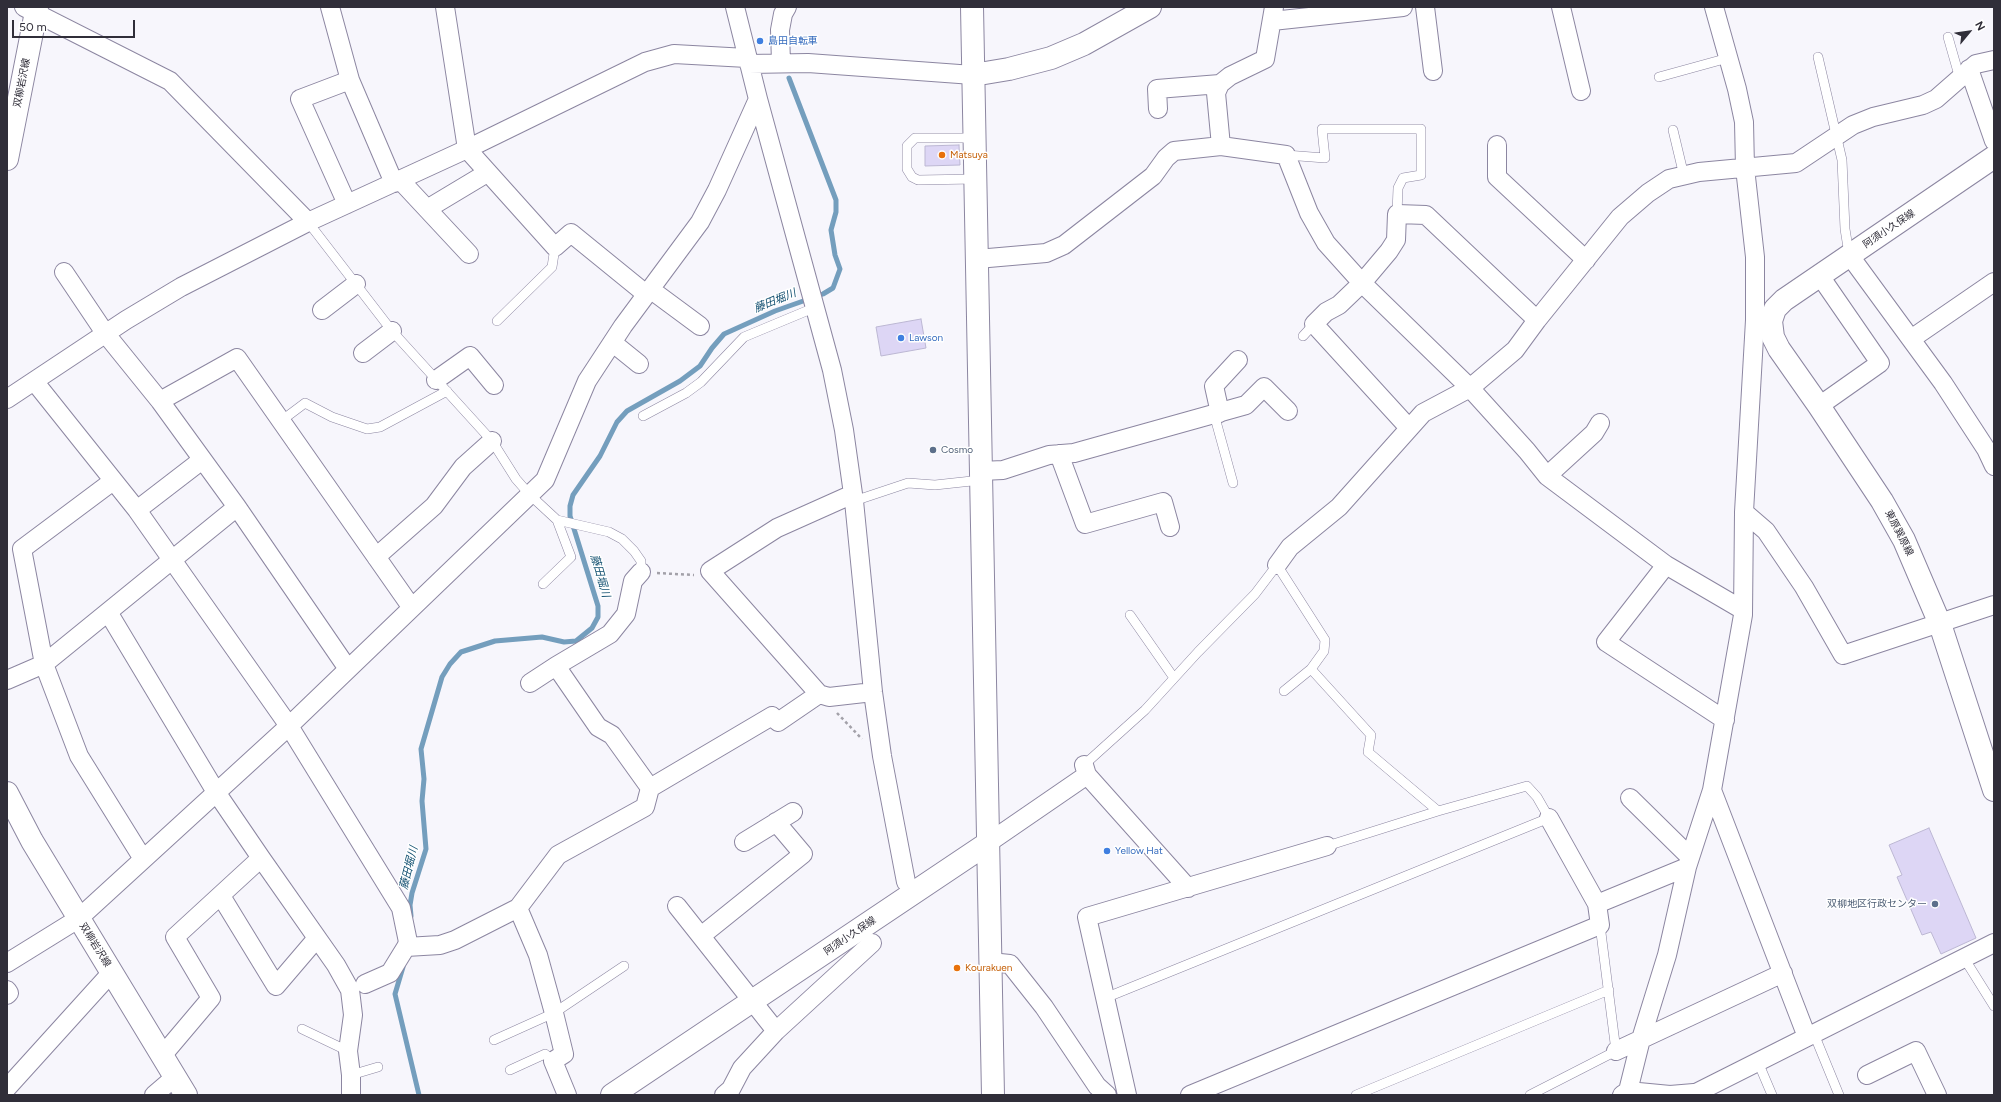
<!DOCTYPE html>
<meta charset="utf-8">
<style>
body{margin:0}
#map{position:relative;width:2001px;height:1102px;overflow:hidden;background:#f7f6fc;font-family:Figtree,sans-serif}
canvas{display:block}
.frame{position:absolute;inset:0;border:8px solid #302e39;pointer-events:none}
.north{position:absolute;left:1949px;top:12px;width:40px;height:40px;-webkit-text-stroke:3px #fff;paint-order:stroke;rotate:61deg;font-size:11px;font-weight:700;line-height:16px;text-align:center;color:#302e39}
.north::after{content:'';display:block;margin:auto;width:14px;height:18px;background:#302e39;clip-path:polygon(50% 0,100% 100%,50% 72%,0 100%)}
.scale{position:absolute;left:12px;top:20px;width:123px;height:18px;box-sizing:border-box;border:2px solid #302e39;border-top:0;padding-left:5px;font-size:12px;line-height:14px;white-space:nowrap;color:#302e39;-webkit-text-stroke:3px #fff;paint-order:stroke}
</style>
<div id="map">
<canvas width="2001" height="1102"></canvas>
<div class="frame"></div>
<div class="north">N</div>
<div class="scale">50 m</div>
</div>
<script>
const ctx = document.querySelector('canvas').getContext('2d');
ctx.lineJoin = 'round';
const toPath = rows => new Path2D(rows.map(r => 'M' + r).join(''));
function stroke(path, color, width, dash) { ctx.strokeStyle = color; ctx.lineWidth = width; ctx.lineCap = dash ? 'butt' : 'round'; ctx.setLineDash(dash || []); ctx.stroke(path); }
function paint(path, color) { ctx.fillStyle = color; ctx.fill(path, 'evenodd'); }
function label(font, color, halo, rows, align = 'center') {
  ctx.font = font + ' Figtree,"Noto Sans JP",sans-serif'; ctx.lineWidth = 3; ctx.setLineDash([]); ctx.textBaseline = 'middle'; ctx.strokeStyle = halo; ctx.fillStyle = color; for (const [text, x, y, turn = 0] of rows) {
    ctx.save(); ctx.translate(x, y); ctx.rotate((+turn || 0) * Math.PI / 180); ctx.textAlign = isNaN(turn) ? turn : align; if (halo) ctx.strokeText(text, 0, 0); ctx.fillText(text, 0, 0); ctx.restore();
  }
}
const stream = toPath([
 [411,916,410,905,412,893,426,849,422,801,424,779,421,749,442,677,450,664,461,652,495,641,542,637,564,642,576,641,592,628,598,617,598,606,570,516,570,506,573,495,600,456,617,422,627,411,680,381,700,366,712,348,724,334,775,311,823,294,833,288,840,269,835,255,831,230,836,212,836,200,789,78],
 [403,967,395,994,419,1095]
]);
const building = toPath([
 [959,145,960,165,925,166,925,146,959,145],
 [921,319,926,348,881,356,876,327,921,319],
 [1929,828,1976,938,1941,954,1931,932,1922,935,1897,877,1902,875,1889,845,1929,828]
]);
const path = toPath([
 [657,573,694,575],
 [837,713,862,739]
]);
const service = toPath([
 [1948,37,1960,79],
 [1818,57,1842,160,1845,229,1849,254],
 [1659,77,1728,58],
 [1673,130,1684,176],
 [974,138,915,138,907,146,907,169,912,177,918,180,975,179],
 [1286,155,1325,158,1322,129,1421,129,1421,175,1403,178,1398,188,1397,214],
 [308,222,392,331,492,441,516,479,530,495,557,520,609,532,622,539,634,551,641,561,641,572],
 [497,321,552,267,555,247],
 [1303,336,1314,324],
 [1214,414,1233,483],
 [643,416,686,393,701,382,744,337,816,307],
 [281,421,305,403,332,417,367,429,380,427,447,391],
 [854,501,908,483,935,485,981,480],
 [543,584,571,557,557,520],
 [1130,615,1174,678],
 [1311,669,1371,735,1368,752,1438,811],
 [1084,765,1145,710,1198,652,1255,594,1277,565,1325,640,1324,651,1311,669,1284,691],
 [1964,958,1994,1006],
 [1105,998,1549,818,1537,797,1527,786,1438,811,1327,846],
 [302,1029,348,1051],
 [1814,1034,1839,1095],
 [494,1040,554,1013,624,966],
 [1758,1062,1772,1095],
 [510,1070,545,1054,553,1061],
 [351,1075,378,1067],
 [1356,1095,1609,990],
 [1530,1095,1616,1051,1600,925]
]);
const minor = toPath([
 [24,7,170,81,308,222],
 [330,7,350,80,394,183],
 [445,7,467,149,555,247,571,233,646,294],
 [735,7,758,99,832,370,844,430,854,501,873,692,882,756,906,882],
 [1425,7,1433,71],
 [1561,7,1581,91],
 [1272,21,1403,7],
 [781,63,780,30,783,14,787,7],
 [749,64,808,63,973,75],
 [1969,69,1994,141],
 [1158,109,1157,89,1220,84],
 [1497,145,1497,177,1586,260],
 [1221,146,1286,155,1309,213,1326,243,1362,283,1470,388,1527,451,1547,476,1666,565,1743,610],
 [400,180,469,254],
 [347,204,300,99,350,80],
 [427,209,487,173],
 [1850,256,1943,383,1986,449,1994,466],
 [977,259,1046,253,1064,245,1153,176,1166,158,1174,151,1221,146,1216,93,1220,84,1230,76,1265,59,1274,7],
 [64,272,105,333,160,401,237,507,348,669],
 [650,289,700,326],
 [322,310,356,284],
 [1911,339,1994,282],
 [613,343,639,364],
 [363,353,392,331],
 [436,380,470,356,494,385],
 [34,381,137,510,289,726,401,908,408,942,406,947],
 [7,399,126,320,181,287,308,222,467,149,645,62,674,54,747,58],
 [160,401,237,358,412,608],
 [1819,406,1880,363,1820,276],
 [1220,413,1214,386,1238,360],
 [1409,428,1314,324,1326,312,1339,305,1362,283,1389,251,1396,240,1397,214,1426,215,1537,320],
 [1059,454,1085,524,1163,502,1170,527],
 [981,471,1003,470,1049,455,1074,453,1246,405,1264,387,1288,411],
 [1547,476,1594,433,1600,423],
 [113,481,22,549,44,664,79,756,143,859],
 [853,494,777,528,710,571,819,694,829,697,873,692],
 [137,510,202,460],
 [1744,512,1766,531,1804,587,1843,655,1994,605],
 [376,557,434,506,463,467,492,441],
 [1277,565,1290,547,1339,507,1423,413,1470,388,1515,350,1537,320,1620,217,1648,193,1669,179,1699,172,1796,163,1853,125,1873,117,1923,105,1936,99,1976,64,1994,60],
 [1666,565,1606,642,1725,720],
 [108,612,216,792,261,858,336,965,350,990,353,1015,348,1051,351,1075,351,1095],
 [7,680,44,664,237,507],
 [530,683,556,666],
 [1084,765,1087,775,1188,888],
 [650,788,772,716,778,722,819,694],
 [1712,790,1807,1037],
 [1630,798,1690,857],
 [744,842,793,812],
 [988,843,1087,775],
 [221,896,276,986,317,938],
 [1597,904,1687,867],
 [677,906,776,1031],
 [701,936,803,854,776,822],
 [990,962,1010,964,1044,1007,1097,1086,1107,1095],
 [7,963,78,919,289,726,545,480,587,381,623,326,700,222,717,190,758,99],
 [365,984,390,973,406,947,440,945,455,940,518,908],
 [7,990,9,993,7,995],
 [1616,1051,1783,973],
 [162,1056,211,998,175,937,261,858],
 [1867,1075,1916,1051,1937,1095],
 [7,1088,112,972],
 [1628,1091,1670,1095,1694,1093],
 [154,1095,175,1077],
 [567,1095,553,1061,564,1054,554,1013,538,955,518,908,558,855,645,807,650,788,612,735,598,727,556,666,610,634,626,614,633,581,641,572],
 [724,1095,731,1089,742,1068,776,1031,872,943],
 [1127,1095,1087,917,1327,846],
 [1190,1095,1600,925,1597,904,1549,818],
 [1622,1095,1628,1091,1641,1039,1667,955,1687,867,1712,790,1743,615,1744,512,1755,320,1755,257,1745,168,1744,122,1737,89,1714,7],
 [1692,1095,1994,943]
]);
const tertiary = toPath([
 [972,7,993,1095],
 [973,75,1009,69,1051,58,1084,44,1150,7],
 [1994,157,1784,300,1775,309,1771,321,1773,337,1779,349,1819,406,1882,501,1904,540,1940,624,1994,790],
 [7,159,37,7],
 [7,793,32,841,186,1095],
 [612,1095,988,843]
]);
const markers = [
 [760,41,4,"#3f7fe0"],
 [942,155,4,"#e8710a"],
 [901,338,4,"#3f7fe0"],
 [933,450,4,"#5c6f8a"],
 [1107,851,4,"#3f7fe0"],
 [1935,904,4,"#5c6f8a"],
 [957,968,4,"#e8710a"]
];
const shopNames = [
 ["島田自転車",768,41],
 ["Lawson",909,338],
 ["Yellow Hat",1115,851]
];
const streetNames = [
 ["双柳岩沢線",22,83,-79],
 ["阿須小久保線",1889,229,-34],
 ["東原巽原線",1899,533,63],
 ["阿須小久保線",850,936,-34],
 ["双柳岩沢線",95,945,58]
];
const foodNames = [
 ["Matsuya",950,155],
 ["Kourakuen",965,968]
];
const serviceNames = [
 ["Cosmo",941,450],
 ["双柳地区行政センター",1927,904,"right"]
];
const waterNames = [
 ["藤田堀川",775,301,-22],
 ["藤田堀川",600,576,74],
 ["藤田堀川",409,868,-76]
];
stroke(stream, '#749ebd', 5);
paint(building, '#ddd6f5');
stroke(building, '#bcb7d3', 1);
stroke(service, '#8c86a1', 10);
stroke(minor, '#8c86a1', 20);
stroke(tertiary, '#8c86a1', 24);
stroke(path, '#a3a1a9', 2.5, [3, 3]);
stroke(service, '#fff', 9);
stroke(minor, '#fff', 18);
stroke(tertiary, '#fff', 22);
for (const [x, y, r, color] of markers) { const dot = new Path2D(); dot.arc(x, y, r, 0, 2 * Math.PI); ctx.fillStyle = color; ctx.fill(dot); stroke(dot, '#fff', 1.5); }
label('10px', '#366cbe', '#fff', shopNames, 'left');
label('10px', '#302e39', '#fff', streetNames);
label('10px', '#c56008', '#fff', foodNames, 'left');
label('10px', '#4e5e75', '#fff', serviceNames, 'left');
label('italic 11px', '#114f70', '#fff', waterNames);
</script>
